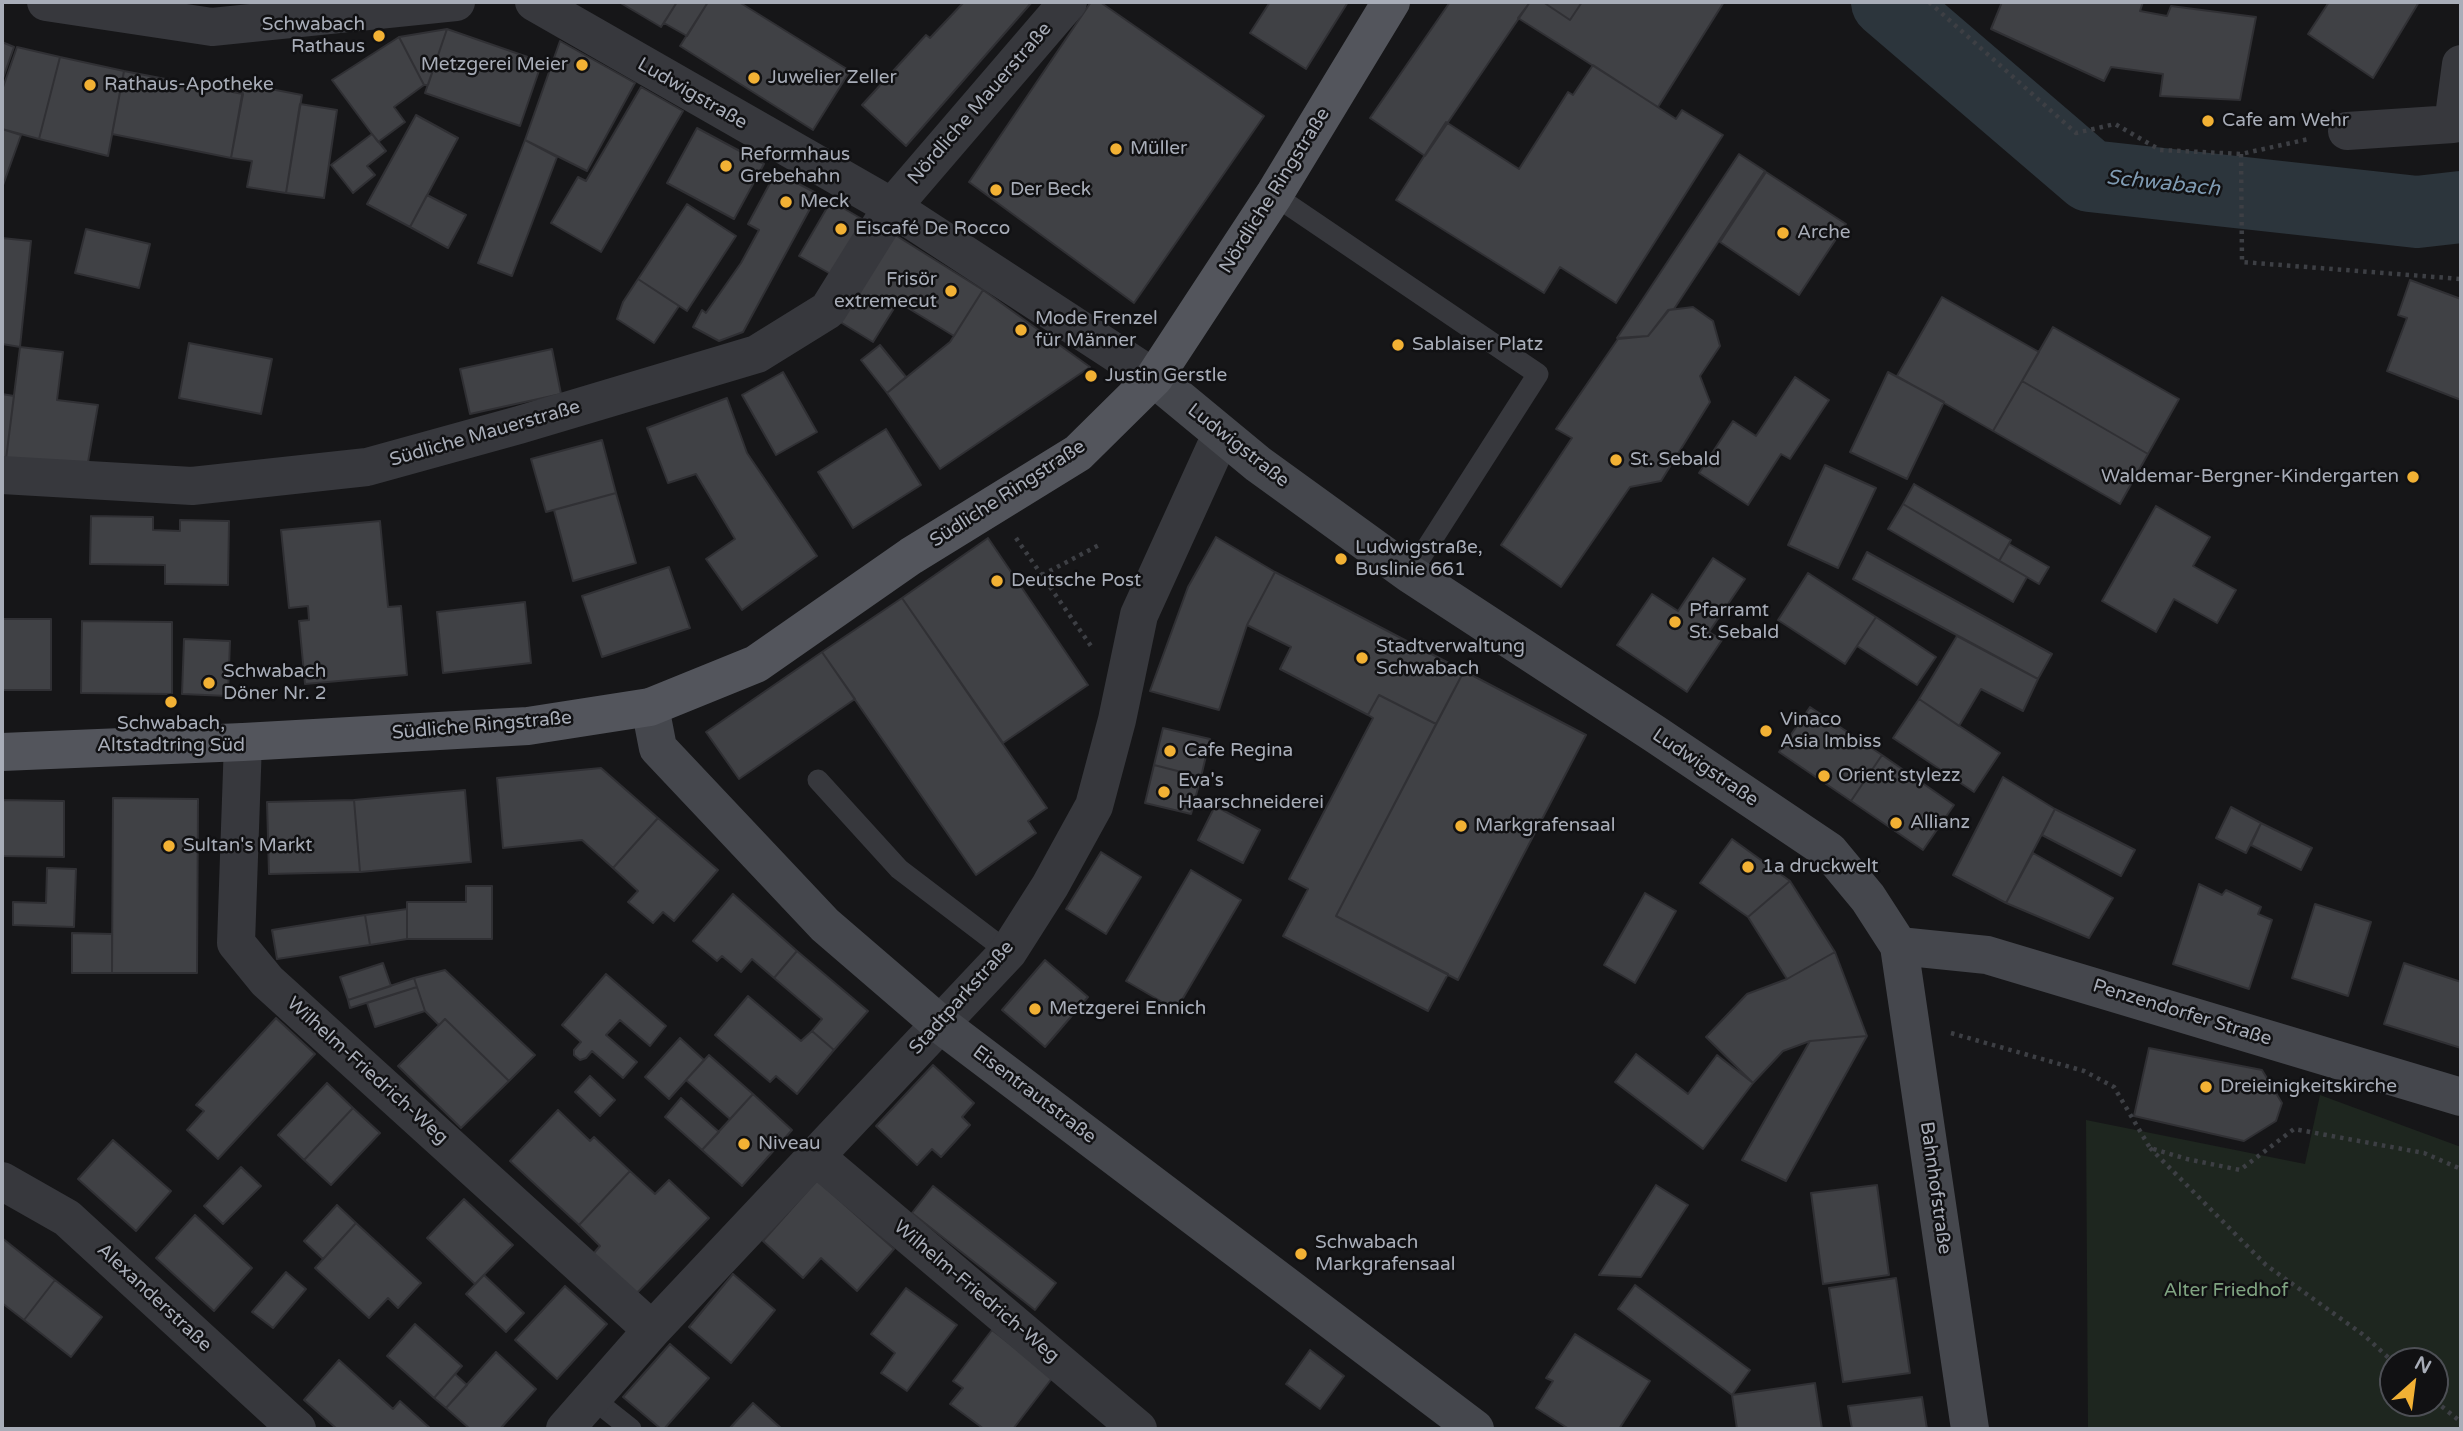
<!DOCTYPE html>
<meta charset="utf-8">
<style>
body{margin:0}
#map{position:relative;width:2463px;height:1431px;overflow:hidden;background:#161618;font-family:"Varela Round",sans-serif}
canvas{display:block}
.frame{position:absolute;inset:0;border:4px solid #a8adb8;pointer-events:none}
.north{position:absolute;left:2379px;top:1347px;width:70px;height:70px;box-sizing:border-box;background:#111113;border:2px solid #4d4f55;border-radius:50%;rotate:28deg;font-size:19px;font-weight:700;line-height:28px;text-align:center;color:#a8adb8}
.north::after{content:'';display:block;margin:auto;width:24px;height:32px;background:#f2b134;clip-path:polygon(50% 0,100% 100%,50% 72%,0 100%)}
</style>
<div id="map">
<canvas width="2463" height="1431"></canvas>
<div class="frame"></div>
<div class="north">N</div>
</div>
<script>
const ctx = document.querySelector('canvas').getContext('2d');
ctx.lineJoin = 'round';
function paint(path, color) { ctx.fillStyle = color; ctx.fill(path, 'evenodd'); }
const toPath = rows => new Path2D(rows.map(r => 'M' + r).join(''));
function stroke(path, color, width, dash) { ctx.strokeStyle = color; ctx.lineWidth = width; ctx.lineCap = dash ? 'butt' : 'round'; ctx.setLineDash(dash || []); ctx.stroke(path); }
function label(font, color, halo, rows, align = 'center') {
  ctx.font = font + ' "Varela Round",sans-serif'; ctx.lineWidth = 5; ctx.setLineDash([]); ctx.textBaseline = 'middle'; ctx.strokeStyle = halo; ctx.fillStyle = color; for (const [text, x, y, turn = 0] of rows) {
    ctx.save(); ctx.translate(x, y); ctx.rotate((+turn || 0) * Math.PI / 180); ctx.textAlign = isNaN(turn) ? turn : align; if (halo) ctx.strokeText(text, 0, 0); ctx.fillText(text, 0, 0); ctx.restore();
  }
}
const green = toPath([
 [2320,1095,2461,1147,2461,1429,2088,1429,2086,1120,2305,1164],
 [2393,1361,2435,1361,2435,1403,2393,1403]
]);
const river = toPath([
 [1887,2,2090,176,2417,212,2461,207]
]);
const building = toPath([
 [619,2,677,2,661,27,619,2],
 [677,2,708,2,687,36,664,23,677,2],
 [708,2,739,2,850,71,813,130,680,46,708,2],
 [964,2,1032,2,906,146,862,105,926,35,930,38,964,2],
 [1091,2,1100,2,1264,116,1134,303,969,182,1091,2],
 [1270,2,1348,2,1306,69,1250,33,1270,2],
 [1450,2,1530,2,1425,156,1370,118,1450,2],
 [1530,2,1543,2,1570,20,1582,2,1724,2,1658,107,1518,18,1530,2],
 [1543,2,1582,2,1570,20,1543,2],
 [2002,2,2143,2,2140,11,2167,16,2171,6,2256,17,2240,100,2160,96,2163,74,2111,67,2104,81,1991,29,2002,2],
 [2329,2,2419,2,2373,78,2308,34,2329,2],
 [447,29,542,62,520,126,425,93,447,29],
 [447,29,428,85,424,85,399,37,447,29],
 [399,37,424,85,394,107,405,122,378,142,332,80,399,37],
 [560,41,635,83,587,171,525,140,560,41],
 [2,42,14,47,2,81,2,42],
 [17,47,60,57,39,139,2,129,2,90,17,47],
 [60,57,124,71,108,156,39,139,60,57],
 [1593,65,1676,119,1682,110,1723,135,1616,303,1560,267,1544,293,1396,200,1446,122,1519,169,1568,92,1573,95,1593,65],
 [124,71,243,94,231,158,112,134,124,71],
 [244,84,302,95,286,193,247,187,252,161,231,158,244,84],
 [641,87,683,111,601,252,551,223,578,177,586,181,641,87],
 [300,104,337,110,324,198,286,193,300,104],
 [416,115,458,138,410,227,367,204,416,115],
 [697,128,764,164,734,219,667,183,697,128],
 [2,129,21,135,2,188,2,129],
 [372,134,386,151,367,166,375,175,353,193,331,165,372,134],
 [525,140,557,157,512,276,478,263,525,140],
 [1739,154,1765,171,1674,309,1668,310,1648,336,1617,338,1739,154],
 [776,172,818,194,743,332,719,341,693,327,702,310,706,313,741,263,759,230,748,224,776,172],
 [1766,172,1846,224,1799,295,1720,242,1766,172],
 [427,195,466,215,448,248,410,227,427,195],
 [831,201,867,222,836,277,799,256,831,201],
 [687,204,736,236,687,311,638,279,687,204],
 [86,229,150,244,139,288,75,273,86,229],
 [892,233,983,290,954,336,898,302,873,342,837,320,892,233],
 [2,238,31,241,20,347,2,344,2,238],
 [638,279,679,306,654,343,617,319,623,302,638,279],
 [2410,280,2461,299,2461,400,2387,371,2407,318,2398,315,2410,280],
 [983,290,1090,367,940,469,887,393,950,342,983,290],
 [1942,297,2039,352,1993,431,1897,376,1942,297],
 [1693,307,1713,321,1720,346,1700,376,1710,402,1661,481,1630,487,1561,587,1501,545,1572,438,1556,429,1618,339,1648,336,1669,310,1693,307],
 [2053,327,2179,399,2148,454,2022,381,2053,327],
 [189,343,272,359,261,414,179,398,189,343],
 [880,345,906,377,887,393,861,360,880,345],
 [20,347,63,352,57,400,98,405,87,468,6,459,20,347],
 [552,349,561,394,470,414,460,369,552,349],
 [783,372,817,432,776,455,742,395,783,372],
 [1888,372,1944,402,1907,479,1850,452,1888,372],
 [1795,377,1829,400,1790,459,1781,454,1748,505,1699,473,1733,421,1756,436,1795,377],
 [2022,381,2148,454,2120,504,1993,431,2022,381],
 [2,394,14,396,6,459,2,459,2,394],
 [727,398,747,453,817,556,742,610,706,559,735,539,696,474,668,483,647,428,727,398],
 [886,429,921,485,853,528,818,472,886,429],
 [602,440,616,493,546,512,531,459,602,440],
 [1825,465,1876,488,1838,568,1788,545,1825,465],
 [1914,484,2011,540,1999,561,1903,504,1914,484],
 [616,493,636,563,573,581,554,510,616,493],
 [1903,504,2027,577,2013,602,1888,529,1903,504],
 [2156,506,2210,537,2193,566,2236,590,2217,623,2174,599,2156,632,2102,601,2156,506],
 [91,516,153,517,153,530,180,531,180,520,229,521,228,585,165,584,165,565,90,564,91,516],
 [380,521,388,607,401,606,407,675,305,684,299,621,309,620,308,606,289,608,281,530,380,521],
 [1216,537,1275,572,1247,625,1219,710,1150,691,1188,587,1216,537],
 [988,538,1088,685,1003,743,902,598,988,538],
 [2009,544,2049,567,2039,584,1999,561,2009,544],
 [1867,552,2052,654,2038,679,1853,579,1867,552],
 [1713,558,1745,579,1709,632,1722,640,1687,692,1617,645,1652,594,1678,611,1713,558],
 [669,567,690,628,602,657,582,596,669,567],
 [1275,572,1464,671,1436,724,1379,695,1368,715,1280,669,1291,647,1247,625,1275,572],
 [1808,573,1876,617,1845,664,1778,620,1808,573],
 [902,598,1047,808,1028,821,1036,833,976,875,822,652,902,598],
 [525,602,531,663,443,673,437,612,525,602],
 [1876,617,1936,657,1917,685,1857,646,1876,617],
 [2,619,51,619,51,690,2,690,2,619],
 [82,621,172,622,172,694,81,693,82,621],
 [1957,636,2038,679,2023,711,1981,689,1959,726,1919,699,1957,636],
 [184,639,230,641,228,696,182,694,184,639],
 [822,652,855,699,739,779,706,732,822,652],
 [1464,671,1586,735,1458,980,1336,916,1464,671],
 [1379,695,1436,724,1336,916,1448,974,1428,1011,1283,936,1308,889,1289,879,1373,718,1368,715,1379,695],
 [1919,699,2000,753,1974,792,1893,738,1919,699],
 [1810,707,1882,755,1851,801,1779,752,1810,707],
 [1163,728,1210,739,1201,777,1154,765,1163,728],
 [1882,755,1954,805,1923,850,1851,801,1882,755],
 [1154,765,1201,777,1191,814,1145,803,1154,765],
 [601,768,658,818,613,868,582,840,503,848,497,778,601,768],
 [2003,777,2055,809,2006,903,1953,875,2003,777],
 [465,790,471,862,360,872,354,800,465,790],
 [113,798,198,799,197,973,112,973,113,798],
 [2,800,64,801,64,857,2,856,2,800],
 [354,800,360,872,269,874,267,802,354,800],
 [1215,806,1260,830,1243,863,1198,840,1215,806],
 [2231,807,2261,823,2246,853,2216,838,2231,807],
 [2055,809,2135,850,2121,876,2042,835,2055,809],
 [658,818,718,870,674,921,663,912,653,923,628,902,638,891,613,868,658,818],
 [2261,823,2312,848,2301,870,2251,845,2261,823],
 [1732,839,1790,881,1748,917,1700,883,1732,839],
 [1101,852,1141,877,1106,934,1066,909,1101,852],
 [2033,853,2113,898,2089,938,2006,903,2033,853],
 [47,868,76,869,74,927,13,925,13,902,46,903,47,868],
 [1191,870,1241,900,1176,1010,1126,981,1191,870],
 [1790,881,1835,952,1787,979,1748,917,1790,881],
 [2199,884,2222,895,2226,890,2261,907,2258,914,2272,920,2249,989,2173,964,2199,884],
 [466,886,492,886,492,939,407,939,407,902,466,902,466,886],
 [1645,893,1676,911,1635,983,1604,965,1645,893],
 [733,894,797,951,774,978,752,959,741,972,722,956,717,961,693,941,733,894],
 [2315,904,2371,922,2348,996,2292,978,2315,904],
 [407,909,407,939,370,945,365,915,407,909],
 [365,915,370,945,277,959,272,930,365,915],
 [72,933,112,934,112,973,72,973,72,933],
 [797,951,868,1011,834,1050,812,1031,822,1019,774,978,797,951],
 [1835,952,1867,1036,1810,1041,1783,1051,1753,1083,1706,1037,1747,994,1787,979,1835,952],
 [1045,960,1088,997,1045,1047,1002,1010,1045,960],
 [383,963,391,986,348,1000,340,977,383,963],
 [2404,963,2461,982,2461,1048,2384,1024,2404,963],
 [445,970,535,1055,509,1081,445,1019,439,1025,425,1011,414,978,445,970],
 [606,974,666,1026,650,1046,620,1020,606,1035,637,1062,623,1078,592,1051,586,1058,580,1060,574,1055,574,1050,581,1042,562,1025,606,974],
 [414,978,417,987,350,1008,348,1000,414,978],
 [417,987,425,1011,375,1027,367,1003,417,987],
 [748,996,801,1041,812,1031,834,1050,797,1094,776,1076,770,1082,715,1035,748,996],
 [276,1018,315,1054,218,1159,187,1130,204,1111,196,1105,276,1018],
 [445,1019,509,1081,461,1128,398,1066,445,1019],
 [1867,1036,1786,1181,1742,1160,1810,1041,1867,1036],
 [680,1038,704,1060,669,1099,645,1077,680,1038],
 [2149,1048,2262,1070,2282,1103,2276,1121,2244,1141,2134,1116,2149,1048],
 [1636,1054,1688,1094,1717,1055,1753,1083,1703,1149,1615,1082,1636,1054],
 [709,1055,753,1094,730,1119,686,1080,709,1055],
 [933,1065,974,1103,962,1117,970,1125,941,1157,932,1149,917,1165,876,1126,933,1065],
 [590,1076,615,1100,600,1116,575,1092,590,1076],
 [327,1083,353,1108,304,1160,278,1135,327,1083],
 [753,1094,792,1130,742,1186,702,1150,753,1094],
 [681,1098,719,1132,702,1150,665,1117,681,1098],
 [353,1108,380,1133,331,1185,304,1160,353,1108],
 [558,1110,590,1141,594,1137,630,1171,579,1225,510,1161,558,1110],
 [113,1140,171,1191,136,1231,78,1179,113,1140],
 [241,1167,261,1186,223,1224,204,1206,241,1167],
 [630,1171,655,1194,669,1180,709,1218,636,1294,593,1254,600,1246,579,1225,630,1171],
 [817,1180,894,1249,857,1291,821,1258,803,1278,763,1241,817,1180],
 [1656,1185,1688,1205,1641,1277,1599,1275,1656,1185],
 [1877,1185,1889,1275,1823,1284,1811,1193,1877,1185],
 [933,1186,1056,1283,1035,1310,912,1213,933,1186],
 [464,1199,513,1245,475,1284,427,1238,464,1199],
 [337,1205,356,1223,323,1259,304,1241,337,1205],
 [195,1215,252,1268,214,1311,156,1258,195,1215],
 [356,1223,421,1283,398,1308,388,1298,369,1318,315,1268,356,1223],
 [2,1238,55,1280,24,1320,2,1303,2,1238],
 [286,1272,306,1289,273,1328,252,1312,286,1272],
 [733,1274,775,1310,731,1363,689,1327,733,1274],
 [484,1275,524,1313,506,1332,466,1294,484,1275],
 [1896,1278,1910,1373,1843,1382,1829,1288,1896,1278],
 [55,1280,102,1317,71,1357,24,1320,55,1280],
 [1635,1285,1750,1370,1732,1395,1618,1309,1635,1285],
 [565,1286,607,1324,557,1379,515,1340,565,1286],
 [906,1288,957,1325,907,1391,881,1373,895,1353,871,1334,906,1288],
 [415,1324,462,1366,434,1398,387,1356,415,1324],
 [992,1330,1053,1377,1013,1429,984,1429,950,1404,963,1388,953,1381,992,1330],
 [1575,1334,1650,1381,1619,1429,1569,1429,1536,1408,1553,1381,1546,1378,1575,1334],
 [670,1344,709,1378,664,1429,661,1429,623,1397,670,1344],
 [1310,1350,1344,1376,1320,1409,1286,1384,1310,1350],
 [496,1352,536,1389,500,1429,470,1429,446,1408,496,1352],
 [339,1360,393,1409,400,1401,431,1429,337,1429,304,1400,339,1360],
 [455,1374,467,1385,446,1408,434,1398,455,1374],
 [1815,1383,1822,1429,1737,1429,1732,1395,1815,1383],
 [1922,1397,1927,1429,1852,1429,1848,1406,1922,1397],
 [753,1403,782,1429,729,1429,753,1403]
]);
const path = toPath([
 [1929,2,2076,133,2115,124,2160,150,2241,154,2309,139],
 [2241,154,2242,262,2461,279],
 [1016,538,1091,646],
 [1042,575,1101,544],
 [1951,1033,2084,1071,2114,1087,2150,1148,2187,1159,2240,1170,2294,1129,2424,1153,2461,1169],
 [2150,1148,2266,1265,2365,1336,2393,1362],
 [2435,1401,2461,1422]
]);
const lane = toPath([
 [1274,195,1538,374,1410,574],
 [818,780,899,869,1008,952],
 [592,1398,631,1429]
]);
const street = toPath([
 [46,2,212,27,456,2],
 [534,2,892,207,1154,378],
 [2347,131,2453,124,2461,64],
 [2,475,192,486,367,467,519,425,757,354,828,310,892,207,1068,2],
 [243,742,236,943,267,981,652,1330],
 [815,1156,1138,1429],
 [2,1181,67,1218,297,1429],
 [565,1429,652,1330,1008,952,1050,886,1094,806,1117,720,1139,615,1221,435]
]);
const secondary = toPath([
 [1154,378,1258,464,1410,574,1655,734,1829,851,1868,898,1899,946,1970,1429],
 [650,707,658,748,825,925,940,1024,1475,1429],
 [1899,946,1987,955,2461,1097]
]);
const primary = toPath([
 [2,752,243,742,528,726,650,707,756,664,911,556,1078,453,1154,378,1274,195,1391,2]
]);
const markers = [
 [379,36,7,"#f2b134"],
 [582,65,7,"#f2b134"],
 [754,78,7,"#f2b134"],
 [90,85,7,"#f2b134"],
 [2208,121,7,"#f2b134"],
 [1116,149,7,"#f2b134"],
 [726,166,7,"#f2b134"],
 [996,190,7,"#f2b134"],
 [786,202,7,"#f2b134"],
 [841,229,7,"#f2b134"],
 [1783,233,7,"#f2b134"],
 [951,291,7,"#f2b134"],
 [1021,330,7,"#f2b134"],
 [1398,345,7,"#f2b134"],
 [1091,376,7,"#f2b134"],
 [1616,460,7,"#f2b134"],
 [2413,477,7,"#f2b134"],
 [1341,559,7,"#f2b134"],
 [997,581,7,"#f2b134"],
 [1675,622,7,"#f2b134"],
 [1362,658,7,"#f2b134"],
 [209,683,7,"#f2b134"],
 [171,702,7,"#f2b134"],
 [1766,731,7,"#f2b134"],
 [1170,751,7,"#f2b134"],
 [1824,776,7,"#f2b134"],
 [1164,792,7,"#f2b134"],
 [1896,823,7,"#f2b134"],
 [1461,826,7,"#f2b134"],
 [169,846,7,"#f2b134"],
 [1748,867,7,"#f2b134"],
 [1035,1009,7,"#f2b134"],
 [2206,1087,7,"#f2b134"],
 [744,1144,7,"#f2b134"],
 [1301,1254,7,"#f2b134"]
];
const poiNames = [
 ["Schwabach",365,25,"right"],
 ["Rathaus",365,47,"right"],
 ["Metzgerei Meier",568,65,"right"],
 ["Juwelier Zeller",768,78],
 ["Rathaus-Apotheke",104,85],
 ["Cafe am Wehr",2222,121],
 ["Müller",1130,149],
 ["Reformhaus",740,155],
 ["Grebehahn",740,177],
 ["Der Beck",1010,190],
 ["Meck",800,202],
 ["Eiscafé De Rocco",855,229],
 ["Arche",1797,233],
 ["Frisör",937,280,"right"],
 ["extremecut",937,302,"right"],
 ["Mode Frenzel",1035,319],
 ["für Männer",1035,341],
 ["Sablaiser Platz",1412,345],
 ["Justin Gerstle",1105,376],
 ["St. Sebald",1630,460],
 ["Waldemar-Bergner-Kindergarten",2399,477,"right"],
 ["Ludwigstraße,",1355,548],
 ["Buslinie 661",1355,570],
 ["Deutsche Post",1011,581],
 ["Pfarramt",1689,611],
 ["St. Sebald",1689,633],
 ["Stadtverwaltung",1376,647],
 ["Schwabach",1376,669],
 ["Schwabach",223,672],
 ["Döner Nr. 2",223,694],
 ["Vinaco",1780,720],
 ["Asia Imbiss",1780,742],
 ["Schwabach,",171,724,"center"],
 ["Altstadtring Süd",171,746,"center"],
 ["Cafe Regina",1184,751],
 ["Orient stylezz",1838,776],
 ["Eva's",1178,781],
 ["Haarschneiderei",1178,803],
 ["Allianz",1910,823],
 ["Markgrafensaal",1475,826],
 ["Sultan's Markt",183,846],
 ["1a druckwelt",1762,867],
 ["Metzgerei Ennich",1049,1009],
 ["Dreieinigkeitskirche",2220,1087],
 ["Niveau",758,1144],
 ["Schwabach",1315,1243],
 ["Markgrafensaal",1315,1265]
];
const streetNames = [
 ["Ludwigstraße",692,94,30],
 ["Nördliche Mauerstraße",980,104,-49],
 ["Nördliche Ringstraße",1275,191,-58],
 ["Südliche Mauerstraße",485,434,-16],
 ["Ludwigstraße",1238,446,38],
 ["Südliche Ringstraße",1008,494,-33],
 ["Südliche Ringstraße",482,726,-5],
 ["Ludwigstraße",1705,768,34],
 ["Stadtparkstraße",962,998,-48],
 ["Penzendorfer Straße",2182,1013,17],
 ["Wilhelm-Friedrich-Weg",367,1071,42],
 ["Eisentrautstraße",1034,1095,37],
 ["Bahnhofstraße",1935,1188,82],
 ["Wilhelm-Friedrich-Weg",976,1292,40],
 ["Alexanderstraße",154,1298,43]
];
const parkNames = [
 ["Alter Friedhof",2226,1291]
];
const waterNames = [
 ["Schwabach",2163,184,6]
];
paint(green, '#1e261f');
stroke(river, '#2c353c', 72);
paint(building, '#404145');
stroke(building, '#303034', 2);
stroke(path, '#3d3f44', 4.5, [3.5, 5]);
stroke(lane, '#37383d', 21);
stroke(street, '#37383d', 38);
stroke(secondary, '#45474d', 38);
stroke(primary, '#53555c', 38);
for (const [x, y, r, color] of markers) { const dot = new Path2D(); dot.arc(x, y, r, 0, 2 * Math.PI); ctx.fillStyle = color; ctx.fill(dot); stroke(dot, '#111113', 2.5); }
label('19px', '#a8adb8', '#111113', poiNames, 'left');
label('19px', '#a8adb8', '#111113', streetNames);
label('19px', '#7fa381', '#111113', parkNames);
label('italic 21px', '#7f9bb3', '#111113', waterNames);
</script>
